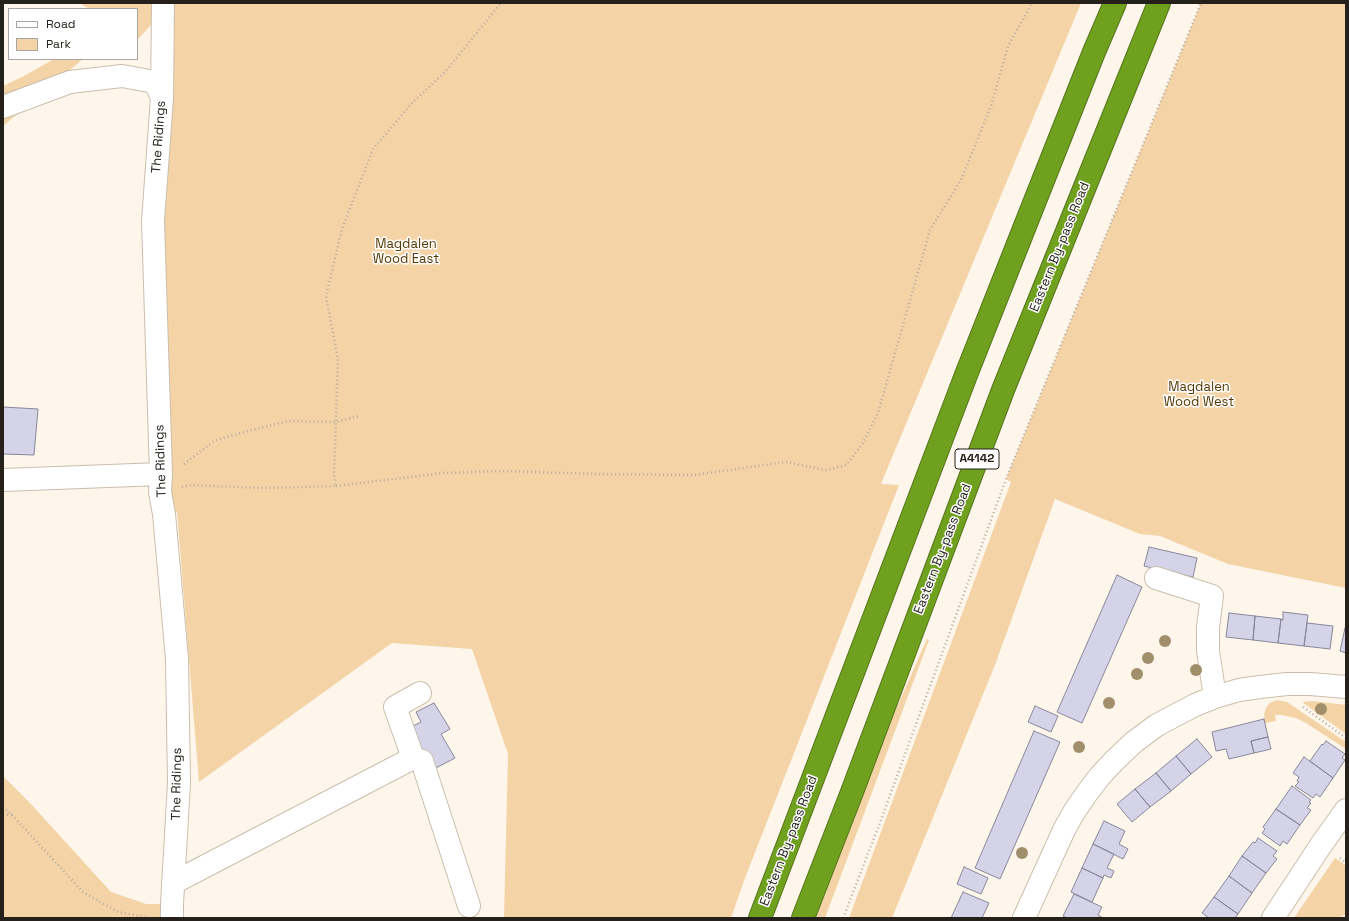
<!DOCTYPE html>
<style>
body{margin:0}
#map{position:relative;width:1349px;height:921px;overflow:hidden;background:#fef6eb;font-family:"Space Grotesk",sans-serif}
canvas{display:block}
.frame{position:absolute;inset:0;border:4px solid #25211a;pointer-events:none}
.legend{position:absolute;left:8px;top:8px;width:130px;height:52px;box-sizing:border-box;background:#fff;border:1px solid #a8a6a3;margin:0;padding:5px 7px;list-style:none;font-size:12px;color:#25211a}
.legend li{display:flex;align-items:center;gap:8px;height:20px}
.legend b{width:20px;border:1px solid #a8a6a3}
</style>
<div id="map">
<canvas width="1349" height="921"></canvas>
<div class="frame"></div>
<ul class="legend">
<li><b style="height:5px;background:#fff"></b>Road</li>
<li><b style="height:11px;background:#f4d3a6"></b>Park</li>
</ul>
</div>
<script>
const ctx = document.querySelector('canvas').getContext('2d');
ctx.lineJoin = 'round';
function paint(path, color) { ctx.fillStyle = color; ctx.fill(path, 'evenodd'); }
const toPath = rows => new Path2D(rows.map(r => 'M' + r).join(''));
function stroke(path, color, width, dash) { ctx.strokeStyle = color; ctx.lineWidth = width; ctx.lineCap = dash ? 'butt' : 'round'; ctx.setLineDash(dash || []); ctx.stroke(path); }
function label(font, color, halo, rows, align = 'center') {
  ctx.font = font + ' "Space Grotesk",sans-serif'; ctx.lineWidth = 3; ctx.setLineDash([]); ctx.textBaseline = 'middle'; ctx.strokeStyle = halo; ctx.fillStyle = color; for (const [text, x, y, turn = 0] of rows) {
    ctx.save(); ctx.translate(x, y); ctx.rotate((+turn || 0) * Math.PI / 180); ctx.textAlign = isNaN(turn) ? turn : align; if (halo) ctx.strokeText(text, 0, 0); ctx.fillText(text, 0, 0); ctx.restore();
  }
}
const green = toPath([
 [80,3,153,3,152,24,137,40,137,9,89,9],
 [159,3,1081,3,881,484,899,485,745,878,731,918,504,918,508,754,472,649,392,643,199,782,177,512,164,514],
 [1201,3,1346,3,1346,588,1228,564,1160,536,1140,534,1055,499,995,665,892,918,849,918,1011,482,1006,479],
 [54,59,83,59,3,126,3,86,24,76],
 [927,639,929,640,825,918,816,918,885,734],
 [1277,700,1287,702,1346,742,1346,749,1306,723,1296,718,1281,715,1276,715,1275,716,1276,721,1265,723,1264,714,1267,706,1270,703],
 [1312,701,1346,705,1346,734,1302,702],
 [3,776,30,803,111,892,146,904,172,904,172,918,3,918],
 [1335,858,1344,864,1346,867,1346,914,1339,918,1294,918]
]);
const building = toPath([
 [3,407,38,409,34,455,3,454,3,407],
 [1149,547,1197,558,1193,577,1144,566,1149,547],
 [1117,575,1142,587,1082,723,1057,712,1117,575],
 [1283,612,1308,615,1304,646,1278,643,1281,619,1283,620,1283,612],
 [1229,613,1255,616,1253,640,1226,637,1229,613],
 [1255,616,1281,619,1278,643,1253,640,1255,616],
 [1307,623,1333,626,1330,649,1304,646,1307,623],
 [1345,628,1346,628,1346,653,1340,651,1345,628],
 [434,703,450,729,441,734,455,758,432,770,409,728,421,722,416,712,434,703],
 [1035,706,1058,716,1051,732,1028,722,1035,706],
 [1264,719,1268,737,1251,741,1254,753,1229,759,1226,749,1216,751,1212,732,1264,719],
 [1034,731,1060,742,1000,879,975,868,1034,731],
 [1268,737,1271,749,1254,753,1251,741,1268,737],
 [1197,739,1212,757,1191,774,1176,756,1197,739],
 [1326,741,1345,754,1342,758,1345,760,1333,778,1310,761,1322,744,1323,745,1326,741],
 [1176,756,1191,774,1171,791,1156,773,1176,756],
 [1304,757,1333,778,1320,797,1316,794,1313,798,1295,786,1299,782,1297,781,1299,777,1293,773,1304,757],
 [1156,773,1171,791,1150,807,1135,789,1156,773],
 [1292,786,1311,800,1309,802,1311,803,1307,808,1311,810,1300,825,1276,809,1292,786],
 [1135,789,1150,807,1132,822,1117,804,1135,789],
 [1276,809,1300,825,1287,844,1283,841,1280,846,1262,833,1265,829,1263,827,1276,809],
 [1104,821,1125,831,1119,844,1128,849,1123,859,1093,844,1104,821],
 [1258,838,1277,851,1273,856,1277,859,1266,873,1242,856,1253,842,1255,843,1258,838],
 [1093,844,1114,854,1107,868,1114,871,1111,878,1104,875,1103,878,1082,868,1093,844],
 [1242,856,1266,873,1252,893,1229,876,1242,856],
 [964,867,988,878,981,894,957,884,964,867],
 [1082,868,1103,878,1092,902,1071,892,1082,868],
 [1229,876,1252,893,1238,914,1214,897,1229,876],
 [963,892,989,903,982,918,951,918,963,892],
 [1074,894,1102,907,1098,915,1103,918,1067,918,1063,916,1074,894],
 [1214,897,1238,914,1235,918,1209,918,1202,913,1214,897]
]);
const path = toPath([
 [184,464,214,441,251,430,289,421,336,422,359,416],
 [336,486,443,473,503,471,597,474,694,475,786,462,826,470,846,465,863,443,878,413,930,230,962,178,991,106,1008,46,1032,3],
 [182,487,189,485,264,488,336,486,334,475,338,359,326,296,342,229,373,149,413,102,445,72,501,3],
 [1303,707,1346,738],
 [3,807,12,815,83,892,118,912,150,918],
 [3,814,12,815],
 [1340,858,1346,863],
 [843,918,878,828,1006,479,1201,3]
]);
const minor = toPath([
 [163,3,162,98,153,221,161,474,160,492,164,514,177,659,179,783,172,904,172,918],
 [3,107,70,82,122,76,155,82,162,98],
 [3,480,161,474],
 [1156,578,1212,596,1208,627,1208,651,1215,697],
 [420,693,395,707,413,758,422,761,469,906],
 [173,883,413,758],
 [1024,918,1064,830,1074,812,1087,793,1100,776,1114,761,1134,742,1157,725,1195,705,1215,697,1239,690,1260,687,1287,684,1310,684,1346,687],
 [1273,918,1321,845,1346,810]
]);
const highway = toPath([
 [760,918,966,375,1094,52,1115,3],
 [803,918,852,792,1003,390,1159,3]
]);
const trees = [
 [1165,641],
 [1148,658],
 [1196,670],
 [1137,674],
 [1109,703],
 [1321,709],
 [1079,747],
 [1022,853]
];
const shields = [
 [977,459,44]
];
const shieldNames = [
 ["A4142",977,459]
];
const streetNames = [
 ["The Ridings",159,137,-86],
 ["Eastern By-pass Road",1060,247,-68],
 ["The Ridings",161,461,-92],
 ["Eastern By-pass Road",943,549,-69],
 ["The Ridings",177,784,-89],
 ["Eastern By-pass Road",789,841,-69]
];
const parkNames = [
 ["Magdalen",406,244],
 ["Wood East",406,259],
 ["Magdalen",1199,387],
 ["Wood West",1199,402]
];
paint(green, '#f4d3a6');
paint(building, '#d4d3e8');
stroke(building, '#88879a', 1);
stroke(minor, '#cbbead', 24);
stroke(highway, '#55741d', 24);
stroke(path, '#b4ada3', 2.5, [1, 3]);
stroke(minor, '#fff', 22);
stroke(highway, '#6fa11f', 22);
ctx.fillStyle = '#a18e6b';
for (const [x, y] of trees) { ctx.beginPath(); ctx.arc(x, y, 6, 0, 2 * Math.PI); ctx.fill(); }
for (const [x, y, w] of shields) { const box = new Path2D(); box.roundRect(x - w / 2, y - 10, w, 20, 3); ctx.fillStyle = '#fff'; ctx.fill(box); stroke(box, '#25211a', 1); }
label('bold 12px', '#25211a', null, shieldNames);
label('13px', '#25211a', '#fff', streetNames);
label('13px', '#553803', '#fff', parkNames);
</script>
